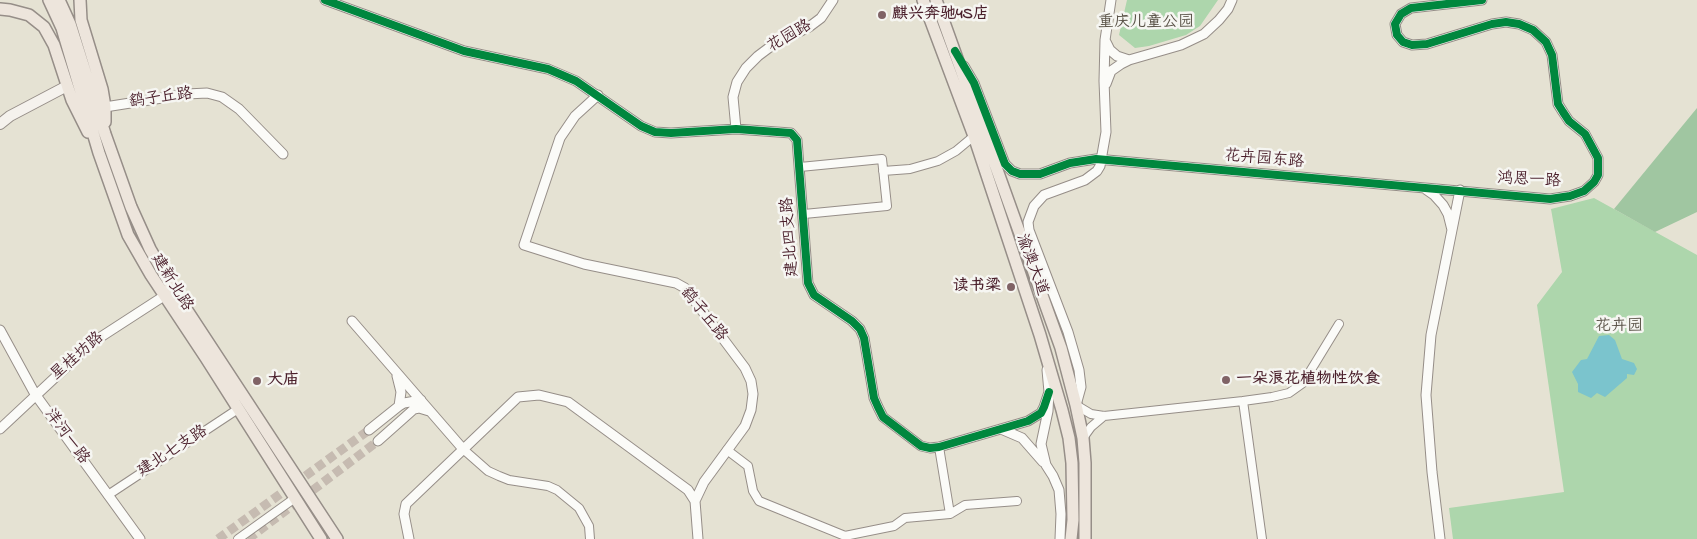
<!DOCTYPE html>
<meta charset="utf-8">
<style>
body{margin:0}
canvas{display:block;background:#e5e2d3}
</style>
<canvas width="1697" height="539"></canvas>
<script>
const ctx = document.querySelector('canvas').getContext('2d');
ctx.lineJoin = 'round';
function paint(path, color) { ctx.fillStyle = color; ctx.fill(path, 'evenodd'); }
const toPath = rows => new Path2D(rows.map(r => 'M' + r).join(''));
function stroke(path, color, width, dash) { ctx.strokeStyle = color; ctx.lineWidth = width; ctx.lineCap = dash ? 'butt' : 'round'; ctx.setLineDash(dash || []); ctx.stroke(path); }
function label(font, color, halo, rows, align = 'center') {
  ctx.font = font + ' "Indie Flower","LXGW WenKai TC",sans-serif'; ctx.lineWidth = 5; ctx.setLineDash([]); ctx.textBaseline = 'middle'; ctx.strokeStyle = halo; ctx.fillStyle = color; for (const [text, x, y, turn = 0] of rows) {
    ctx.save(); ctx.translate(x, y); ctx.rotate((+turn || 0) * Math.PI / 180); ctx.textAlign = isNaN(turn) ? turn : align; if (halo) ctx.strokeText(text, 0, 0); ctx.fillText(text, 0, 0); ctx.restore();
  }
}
const green = toPath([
 [1127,0,1218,0,1200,26,1186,35,1149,46,1135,48,1119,35],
 [1594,198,1697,255,1697,539,1453,539,1449,508,1564,492,1537,305,1562,272,1551,209]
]);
const forest = toPath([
 [1697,108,1697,212,1655,232,1614,209]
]);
const water = toPath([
 [1609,335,1615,340,1622,359,1634,363,1637,369,1634,375,1627,374,1627,378,1605,397,1597,393,1591,398,1578,392,1578,384,1572,372,1581,360,1587,359,1599,336]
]);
const tertiaryTunnel = toPath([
 [218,539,369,430],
 [248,539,378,441]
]);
const minor = toPath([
 [800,167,882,159,887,206,804,214],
 [883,171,910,169,938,161,956,151,974,136],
 [1243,401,1262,539],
 [1076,405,1091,414,1104,416,1243,401,1272,397,1289,393,1303,383,1339,324],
 [1083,438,1091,427,1104,416],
 [939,447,950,514],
 [463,449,488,471,499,476,509,480,548,486,557,490,579,508,589,526,590,539],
 [727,450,748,466,753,491,759,501,845,536,846,539],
 [108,495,238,409],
 [845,536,894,526,905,518,950,514,965,505,1017,501],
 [238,539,295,498]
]);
const tertiary = toPath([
 [325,0,464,51,548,69,576,81,641,126,655,132,671,133,736,129,791,133,797,140,808,283,814,295,852,321,860,329,864,338,874,398,878,407,883,417,921,446,930,448,939,447,1028,421,1041,413,1044,407,1049,392],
 [1111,0,1105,40,1110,50,1117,56,1129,60],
 [964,66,974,83,1005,164,1012,171,1020,174,1040,174,1070,163,1096,159,1550,199,1570,196,1584,191,1594,182,1598,175,1598,158,1585,134,1569,121,1563,112,1558,104,1552,55,1546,42,1533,30,1519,24,1506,22,1492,24,1427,44,1412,45,1403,42,1397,35,1395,24,1401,14,1411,8,1482,0],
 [1106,84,1111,71,1121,64,1129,60,1181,45,1204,34,1219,20,1228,9,1232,0],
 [598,95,575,116,560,138,524,245,584,264,676,283,685,288,745,368,751,381,753,394,751,410,745,426,704,482,695,501],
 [105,107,187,94,207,93,222,97,239,109,283,154],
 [736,129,733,97,737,82,746,68,758,56,774,44,809,27,821,18,833,0],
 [1424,188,1434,195,1443,205,1448,214,1452,230],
 [352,321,463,449],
 [0,330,35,394,140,539],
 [1047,370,1049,392,1048,411,1041,444,1046,465,1053,476,1059,490,1061,514,1060,539],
 [397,376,401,392,399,406],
 [1076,405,1081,387,1079,370,1068,332,1029,230,1028,222,1034,206,1044,195,1085,180,1097,171,1100,166,1106,132,1104,81,1105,40],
 [0,429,93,342,164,296],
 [1001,429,1022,438,1043,462],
 [369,430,399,406,404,403,421,400],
 [378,441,414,409,419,408,429,411],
 [409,539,404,514,406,504,518,397,539,395,568,402,688,490,695,501,698,539],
 [1440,539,1432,472,1426,395,1431,335,1460,190]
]);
const secondary = toPath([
 [0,124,10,116,67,86]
]);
const primary = toPath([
 [49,0,62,28,99,153,128,235,151,275,206,358,321,539],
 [59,0,70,24,105,134,131,207,150,249,173,289,337,539],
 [80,0,81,20,102,89,105,107,105,122],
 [923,0,974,136,1040,335,1062,410,1069,438,1072,463,1073,520,1071,539],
 [936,0,1061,348,1076,405,1083,438,1085,463,1085,539],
 [0,9,10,10,29,15,44,27,54,45,72,100,88,132]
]);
const cycleway = toPath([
 [325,0,464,51,548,69,576,81,641,126,655,132,671,133,736,129,791,133,797,140,808,283,814,295,852,321,860,329,864,338,874,398,878,407,883,417,921,446,930,448,939,447,1028,421,1041,413,1044,407,1049,392],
 [955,51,974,83,1005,164,1012,171,1020,174,1040,174,1070,163,1096,159,1550,199,1570,196,1584,191,1594,182,1598,175,1598,158,1585,134,1569,121,1563,112,1558,104,1552,55,1546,42,1533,30,1519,24,1506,22,1492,24,1427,44,1412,45,1403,42,1397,35,1395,24,1401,14,1411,8,1482,0]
]);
const markers = [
 [882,15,5,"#806366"],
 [1011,287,5,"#806366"],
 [1226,380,5,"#806366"],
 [257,381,5,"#806366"]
];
const poiNames = [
 ["麒兴奔驰4S店",892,15],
 ["读书梁",1001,287,"right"],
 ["一朵浪花植物性饮食",1236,380],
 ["大庙",267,381]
];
const parkNames = [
 ["重庆儿童公园",1146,23],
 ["花卉园",1619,327]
];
const streetNames = [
 ["花园路",790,37,-30],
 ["鹞子丘路",161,99,-8],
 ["花卉园东路",1264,160,5],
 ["鸿恩一路",1529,181,3],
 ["建北四支路",791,237,-94],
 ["渝澳大道",1031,265,70],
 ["建新北路",171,283,58],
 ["鹞子丘路",703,315,51],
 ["星桂坊路",78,357,-41],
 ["洋河一路",66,437,54],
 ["建北七支路",173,452,-33]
];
paint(green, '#add6ac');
paint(forest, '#a0c6a1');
paint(water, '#7bc4cd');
stroke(tertiaryTunnel, '#c6bbb1', 9, [9, 4.5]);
stroke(minor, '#968e88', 10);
stroke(tertiary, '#968e88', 11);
stroke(secondary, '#968e88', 12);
stroke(primary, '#968e88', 14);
stroke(minor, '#fbfbf8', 8);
stroke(tertiary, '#fbfbf8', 9);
stroke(secondary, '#f5f2ed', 10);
stroke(primary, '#ede5dc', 11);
stroke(cycleway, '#00873e', 8);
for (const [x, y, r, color] of markers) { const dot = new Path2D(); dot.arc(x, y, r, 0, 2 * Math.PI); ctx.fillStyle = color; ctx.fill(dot); stroke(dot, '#f6f6f2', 2); }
label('bold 16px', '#4a1f2b', '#f6f6f2', poiNames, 'left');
label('16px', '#5a5348', '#f6f6f2', parkNames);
label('16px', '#4a1f2b', '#f6f6f2', streetNames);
</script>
